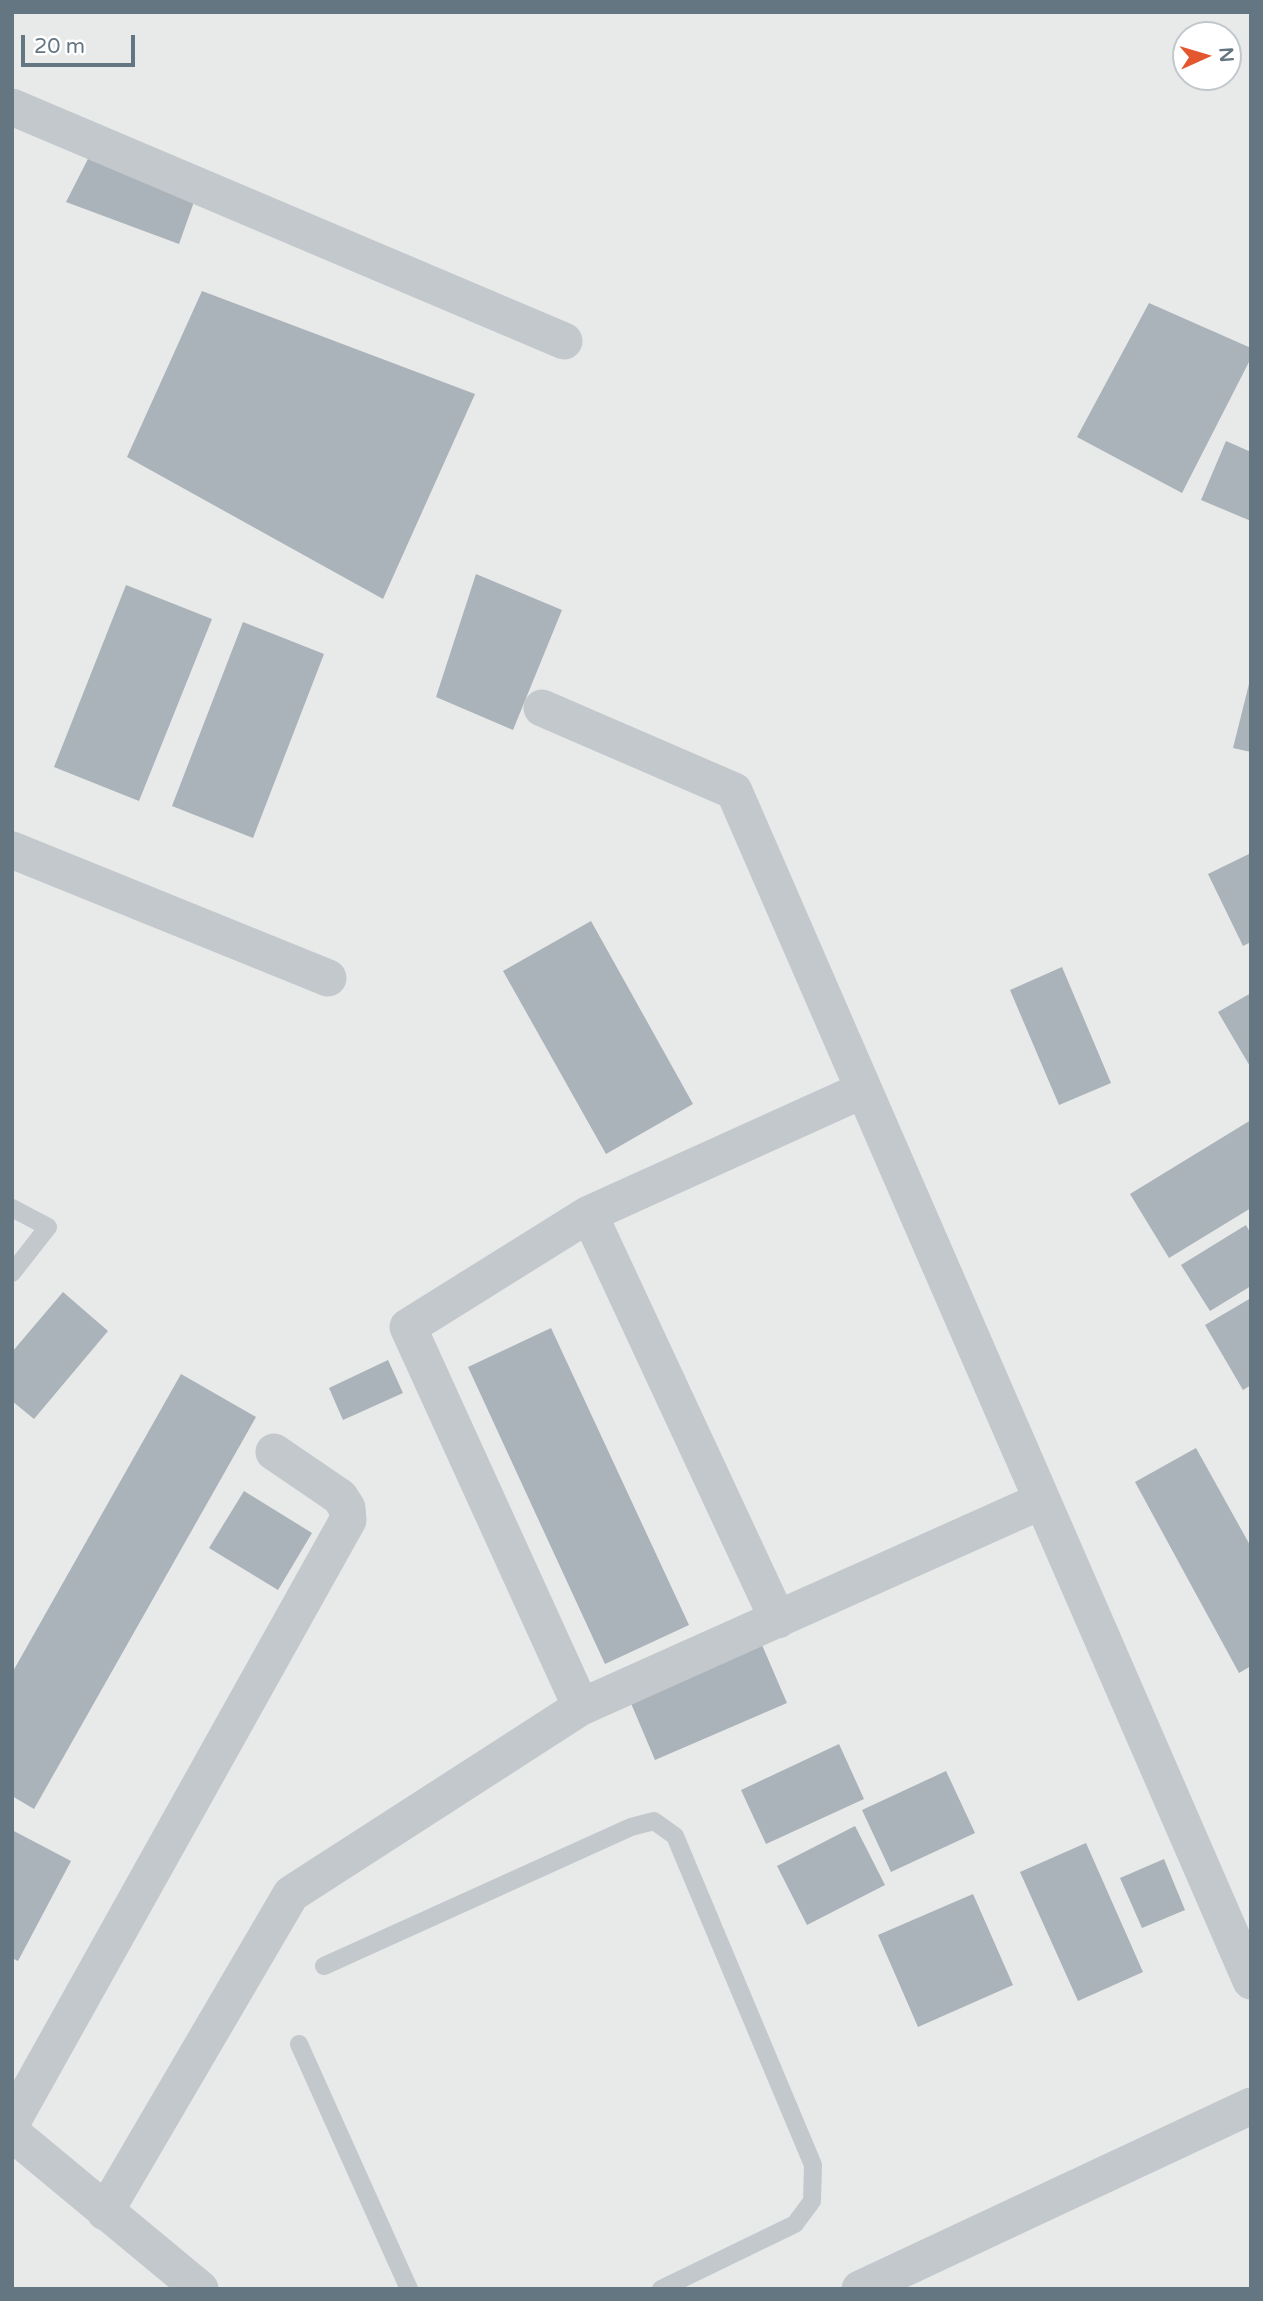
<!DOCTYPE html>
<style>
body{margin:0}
#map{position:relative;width:1263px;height:2301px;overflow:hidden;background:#fafaf8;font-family:"Varela Round",sans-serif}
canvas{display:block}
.frame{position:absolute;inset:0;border:14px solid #657683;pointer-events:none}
.north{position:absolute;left:1172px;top:21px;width:70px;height:70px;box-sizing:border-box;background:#fff;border:2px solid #c1c8cd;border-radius:50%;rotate:86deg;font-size:19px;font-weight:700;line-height:28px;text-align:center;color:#657683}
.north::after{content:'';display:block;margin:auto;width:24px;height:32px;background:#e4572e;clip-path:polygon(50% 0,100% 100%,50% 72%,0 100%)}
.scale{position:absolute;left:21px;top:35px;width:114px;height:32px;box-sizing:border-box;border:4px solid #657683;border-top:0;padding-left:9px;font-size:21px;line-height:24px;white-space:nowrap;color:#657683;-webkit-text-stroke:5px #fff;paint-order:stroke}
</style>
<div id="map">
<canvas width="1263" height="2301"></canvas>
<div class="frame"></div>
<div class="north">N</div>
<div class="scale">20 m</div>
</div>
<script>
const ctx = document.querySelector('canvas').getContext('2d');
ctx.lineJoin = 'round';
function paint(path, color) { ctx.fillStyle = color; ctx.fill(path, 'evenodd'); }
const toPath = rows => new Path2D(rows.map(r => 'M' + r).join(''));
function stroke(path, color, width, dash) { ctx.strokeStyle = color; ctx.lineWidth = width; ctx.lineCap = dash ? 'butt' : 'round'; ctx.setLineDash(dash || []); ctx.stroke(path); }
const built = toPath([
 [12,12,1251,12,1251,2289,12,2289],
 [1186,35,1228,35,1228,77,1186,77]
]);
const building = toPath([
 [91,153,195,199,179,244,66,202],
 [202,291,475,394,383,599,127,457],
 [1149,303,1251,348,1251,358,1182,493,1077,437],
 [1226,441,1251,452,1251,521,1201,500],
 [476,574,562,610,513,730,436,697],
 [126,585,212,619,139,801,54,767],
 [243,622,324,654,253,838,172,806],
 [1250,680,1251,680,1251,752,1233,748],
 [1251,853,1251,942,1243,946,1208,874],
 [591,921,693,1104,606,1154,503,971],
 [1062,967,1111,1083,1059,1105,1010,990],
 [1251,993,1251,1068,1218,1012],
 [1251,1120,1251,1208,1169,1258,1130,1194],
 [1246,1225,1251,1234,1251,1286,1210,1311,1181,1265],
 [63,1292,108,1331,34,1419,12,1401,12,1352],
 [1251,1298,1251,1385,1243,1390,1205,1325],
 [551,1328,689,1625,605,1664,468,1367],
 [388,1360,403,1393,343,1420,329,1388],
 [181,1374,256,1417,34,1809,12,1796,12,1673],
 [1196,1448,1251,1547,1251,1666,1239,1673,1135,1482],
 [244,1491,312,1533,278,1590,209,1548],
 [762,1645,787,1703,655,1760,630,1701],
 [839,1744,864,1799,766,1844,741,1790],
 [946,1771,975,1833,891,1872,862,1810],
 [855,1826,885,1885,807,1925,777,1866],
 [12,1830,71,1861,18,1961,12,1958],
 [1086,1843,1143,1972,1078,2001,1020,1872],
 [1164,1859,1185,1910,1142,1928,1120,1878],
 [973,1894,1013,1985,918,2027,878,1935]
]);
const service = toPath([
 [12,1208,48,1227,12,1273],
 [324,1966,631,1827,654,1821,675,1836,813,2165,812,2201,795,2224,661,2289],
 [299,2044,409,2289]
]);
const minor = toPath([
 [12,107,564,341],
 [542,708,734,791,1251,1981],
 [12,850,328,978],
 [589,1214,778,1620],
 [581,1707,408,1327,589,1214,863,1090],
 [12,2122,348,1520,347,1508,340,1497,274,1452],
 [12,2133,200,2289],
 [105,2212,291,1894,581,1707,1041,1501],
 [860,2289,1251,2106]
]);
paint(built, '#e8e9e9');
paint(building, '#aab3b9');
stroke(service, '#c3c8cc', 18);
stroke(minor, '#c3c8cc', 37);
</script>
